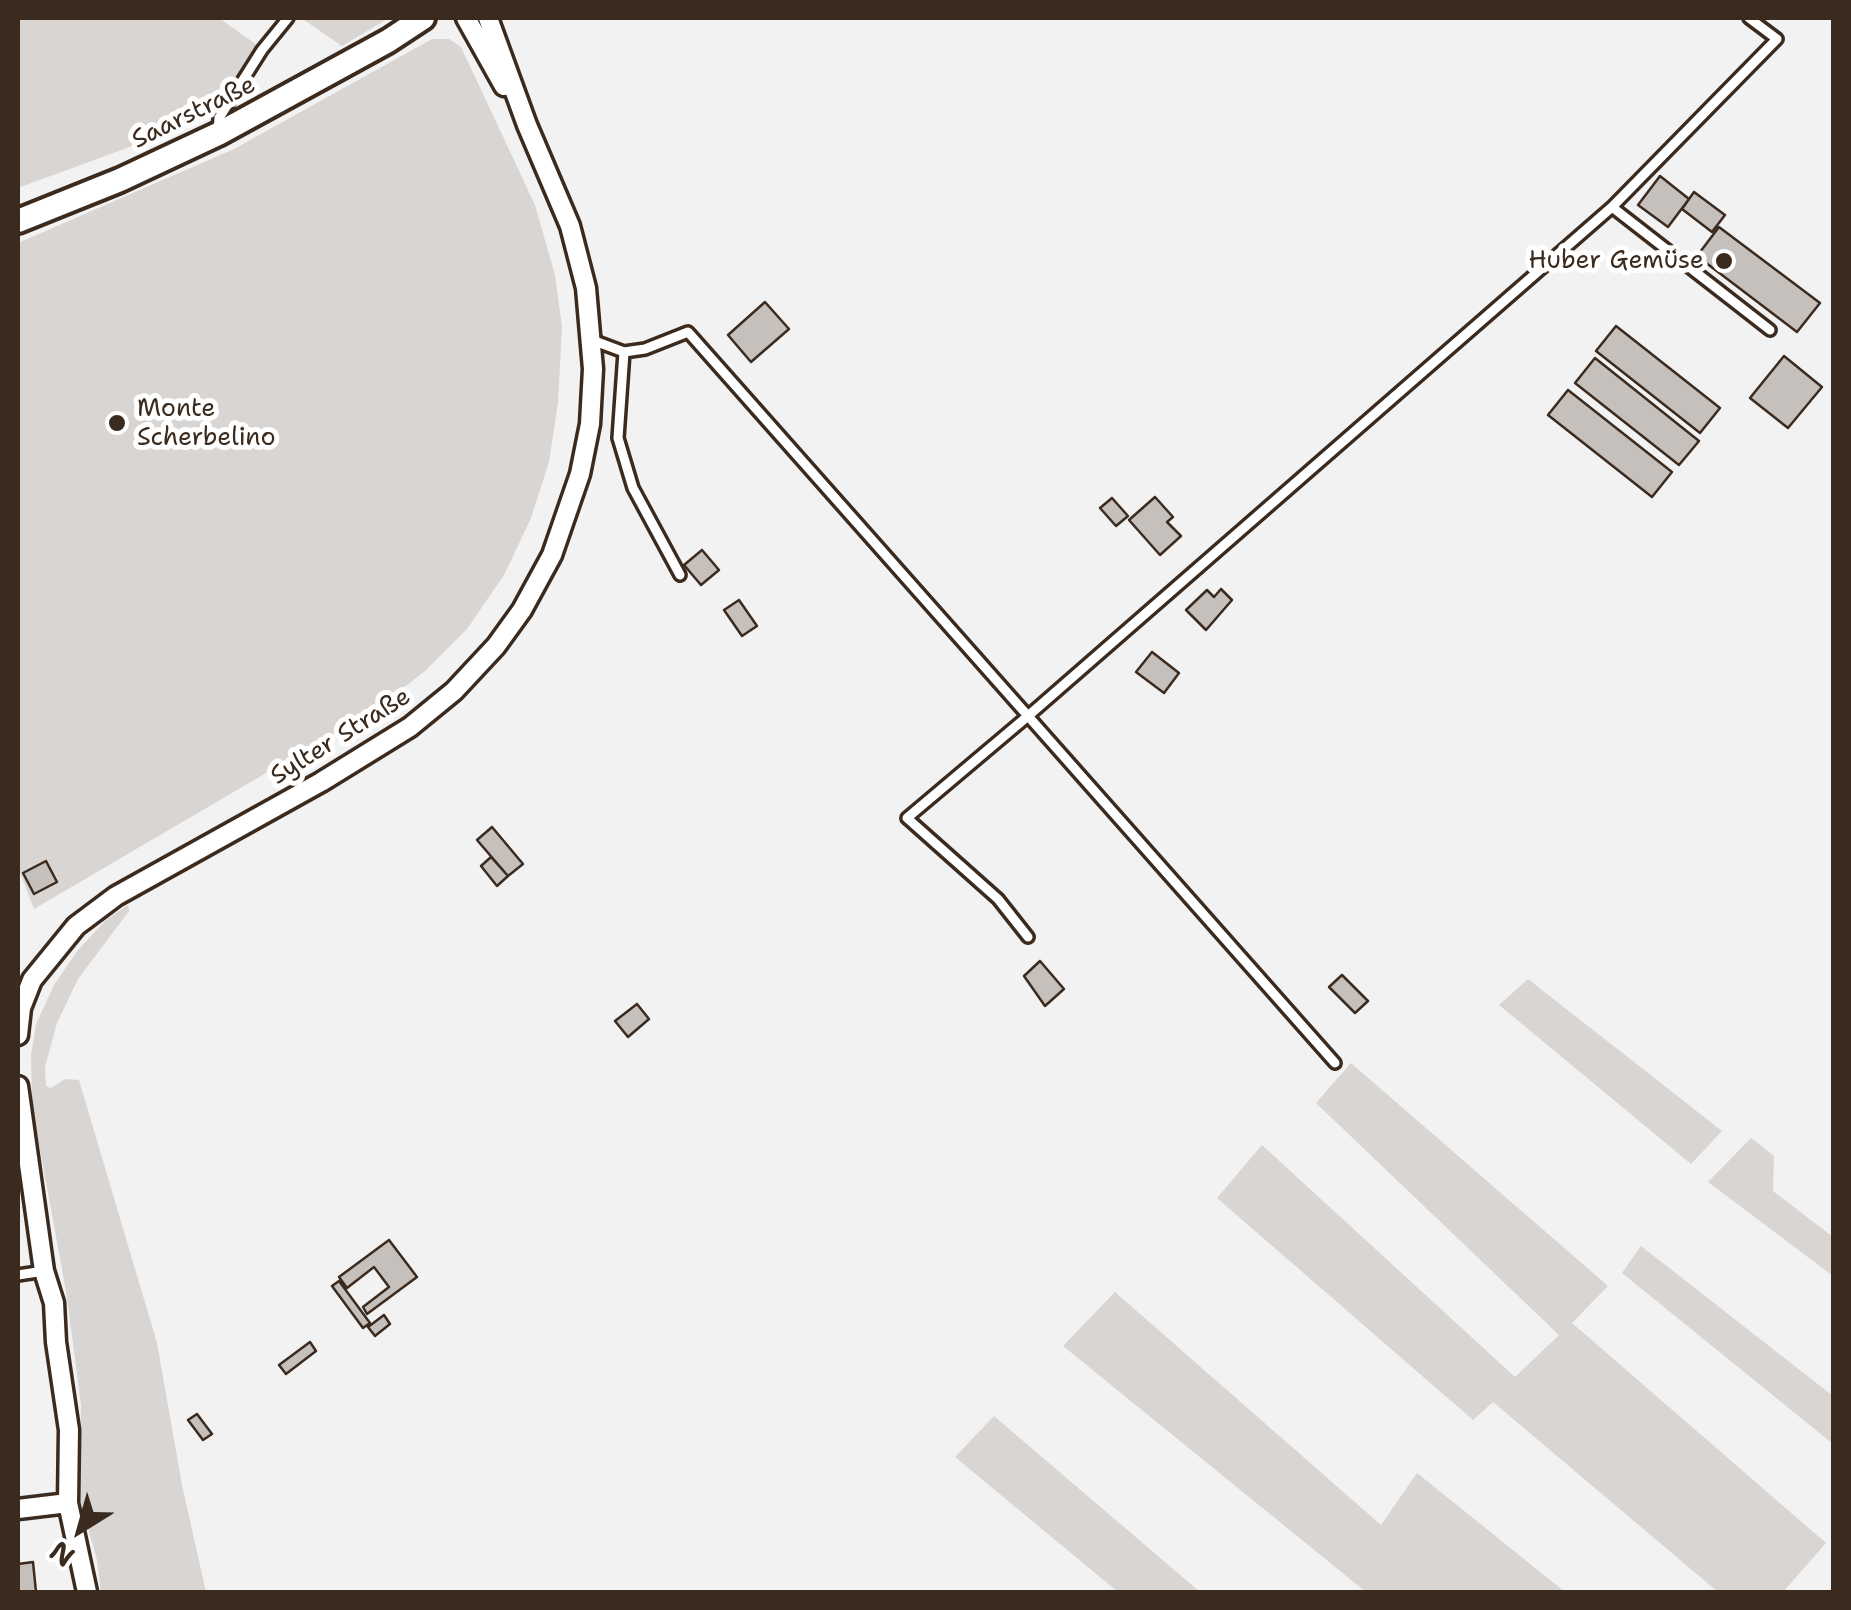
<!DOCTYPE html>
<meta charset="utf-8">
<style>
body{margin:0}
#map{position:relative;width:1851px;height:1610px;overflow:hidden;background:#f3f2f2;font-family:"Shantell Sans",sans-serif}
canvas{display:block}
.frame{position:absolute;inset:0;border:20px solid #3b2a1e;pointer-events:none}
.north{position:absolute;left:30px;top:1480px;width:100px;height:100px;-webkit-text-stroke:8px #fff;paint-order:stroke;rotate:217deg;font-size:28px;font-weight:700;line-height:40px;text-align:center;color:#3b2a1e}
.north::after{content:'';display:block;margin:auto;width:35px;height:45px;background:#3b2a1e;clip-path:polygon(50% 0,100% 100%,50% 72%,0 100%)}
</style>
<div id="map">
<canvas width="1851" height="1610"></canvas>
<div class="frame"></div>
<div class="north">N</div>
</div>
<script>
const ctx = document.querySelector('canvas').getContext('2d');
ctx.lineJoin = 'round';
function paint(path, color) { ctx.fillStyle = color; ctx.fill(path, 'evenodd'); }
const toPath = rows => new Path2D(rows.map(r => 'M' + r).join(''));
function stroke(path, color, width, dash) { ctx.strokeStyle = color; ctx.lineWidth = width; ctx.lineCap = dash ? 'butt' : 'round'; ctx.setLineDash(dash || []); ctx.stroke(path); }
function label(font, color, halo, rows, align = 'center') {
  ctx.font = font + ' "Shantell Sans",sans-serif'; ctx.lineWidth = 10; ctx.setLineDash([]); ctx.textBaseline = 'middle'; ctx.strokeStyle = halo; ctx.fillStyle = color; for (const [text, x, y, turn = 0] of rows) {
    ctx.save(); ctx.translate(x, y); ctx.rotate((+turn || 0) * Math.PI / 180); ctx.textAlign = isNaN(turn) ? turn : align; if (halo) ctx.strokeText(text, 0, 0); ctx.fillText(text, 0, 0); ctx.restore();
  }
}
const green = toPath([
 [18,18,219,18,257,45,230,110,18,188],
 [307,18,389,18,342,46,304,20],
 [432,39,449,39,461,47,535,205,555,275,562,327,558,402,549,462,531,518,504,575,467,629,426,670,382,705,34,909,18,867,18,243,234,149],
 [128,905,129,911,78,979,57,1023,45,1067,46,1086,51,1088,65,1079,79,1080,157,1343,182,1485,206,1592,101,1592,97,1560,79,1496,81,1405,66,1291,32,1106,31,1055,36,1024,54,985,78,950,107,919],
 [1528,979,1722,1131,1691,1164,1499,1005],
 [1351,1063,1608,1286,1572,1323,1826,1543,1783,1592,1718,1592,1493,1402,1473,1420,1217,1198,1262,1145,1515,1377,1559,1335,1316,1103],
 [1751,1138,1774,1156,1773,1191,1833,1237,1833,1276,1708,1182],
 [1641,1246,1833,1396,1833,1444,1622,1273],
 [1115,1292,1381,1525,1417,1473,1565,1592,1366,1592,1063,1346],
 [994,1416,1200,1592,1118,1592,955,1457]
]);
const building = toPath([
 [1660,176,1689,199,1668,227,1638,205,1660,176],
 [1694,192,1725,215,1712,232,1682,209,1694,192],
 [1719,227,1820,303,1797,332,1697,256,1719,227],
 [765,302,789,329,751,362,728,335,765,302],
 [1616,326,1720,408,1700,433,1596,351,1616,326],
 [1784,356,1822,387,1788,428,1750,398,1784,356],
 [1595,358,1699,441,1679,465,1575,383,1595,358],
 [1568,390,1672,472,1652,497,1548,415,1568,390],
 [1155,497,1173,517,1167,522,1181,536,1160,555,1129,520,1155,497],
 [1112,498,1128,516,1116,526,1100,508,1112,498],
 [702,550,719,570,701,585,684,565,702,550],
 [1221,589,1232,600,1206,630,1186,610,1207,590,1214,597,1221,589],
 [739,600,757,626,742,636,724,610,739,600],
 [1152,652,1179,673,1164,693,1136,672,1152,652],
 [492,827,523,864,508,876,477,840,492,827],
 [491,857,508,876,497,886,481,866,491,857],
 [46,861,57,882,34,894,23,873,46,861],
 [1040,961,1064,989,1045,1006,1024,976,1040,961],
 [1342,975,1368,1001,1355,1013,1329,987,1342,975],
 [637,1004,649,1019,628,1037,615,1021,637,1004],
 [389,1240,417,1277,367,1314,363,1307,389,1287,374,1267,347,1288,339,1277,389,1240],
 [339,1281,370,1323,363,1328,332,1286,339,1281],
 [384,1315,390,1324,375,1336,368,1327,384,1315],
 [310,1342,316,1351,286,1374,279,1365,310,1342],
 [197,1414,212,1434,203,1440,188,1420,197,1414],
 [33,1562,36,1592,18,1592,18,1564,33,1562]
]);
const lane = toPath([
 [218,131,219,118,262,50,288,18],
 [1612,207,1770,330],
 [592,340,624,352,618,438,633,488,680,575],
 [624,352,645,349,688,332,1028,716,1612,207,1777,39,1749,18],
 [1028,937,998,899,907,818,1028,716,1335,1063],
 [18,1275,44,1271]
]);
const street = toPath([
 [466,18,504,86],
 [18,1035,21,1008,32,980,76,926,116,896,321,782,410,727,454,691,496,646,522,610,552,555,580,474,590,424,593,369,586,288,570,226,527,125,488,18],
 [18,1086,44,1271,54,1303,56,1342,69,1430,68,1503,87,1592],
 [18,1509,68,1503]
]);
const secondary = toPath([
 [18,221,120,180,218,134,388,41,423,18]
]);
const markers = [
 [1724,261,10,"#3b2a1e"],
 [117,423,10,"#3b2a1e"]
];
const streetNames = [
 ["Saarstraße",194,113,-26],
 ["Sylter Straße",341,737,-32]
];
const poiNames = [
 ["Huber Gemüse",1704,261],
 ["Monte",137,409,"left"],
 ["Scherbelino",137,438,"left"]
];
paint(green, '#d8d5d2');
paint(building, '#c6c0bd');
stroke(building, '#3b2a1e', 2.5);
stroke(lane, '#3b2a1e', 16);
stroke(street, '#3b2a1e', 25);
stroke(secondary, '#3b2a1e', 30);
stroke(lane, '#fff', 9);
stroke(street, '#fff', 18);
stroke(secondary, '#fff', 22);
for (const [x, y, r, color] of markers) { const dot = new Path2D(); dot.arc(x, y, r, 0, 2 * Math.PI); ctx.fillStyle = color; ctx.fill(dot); stroke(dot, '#fff', 4); }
label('25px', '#3b2a1e', '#fff', streetNames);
label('25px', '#3b2a1e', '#fff', poiNames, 'right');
</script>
